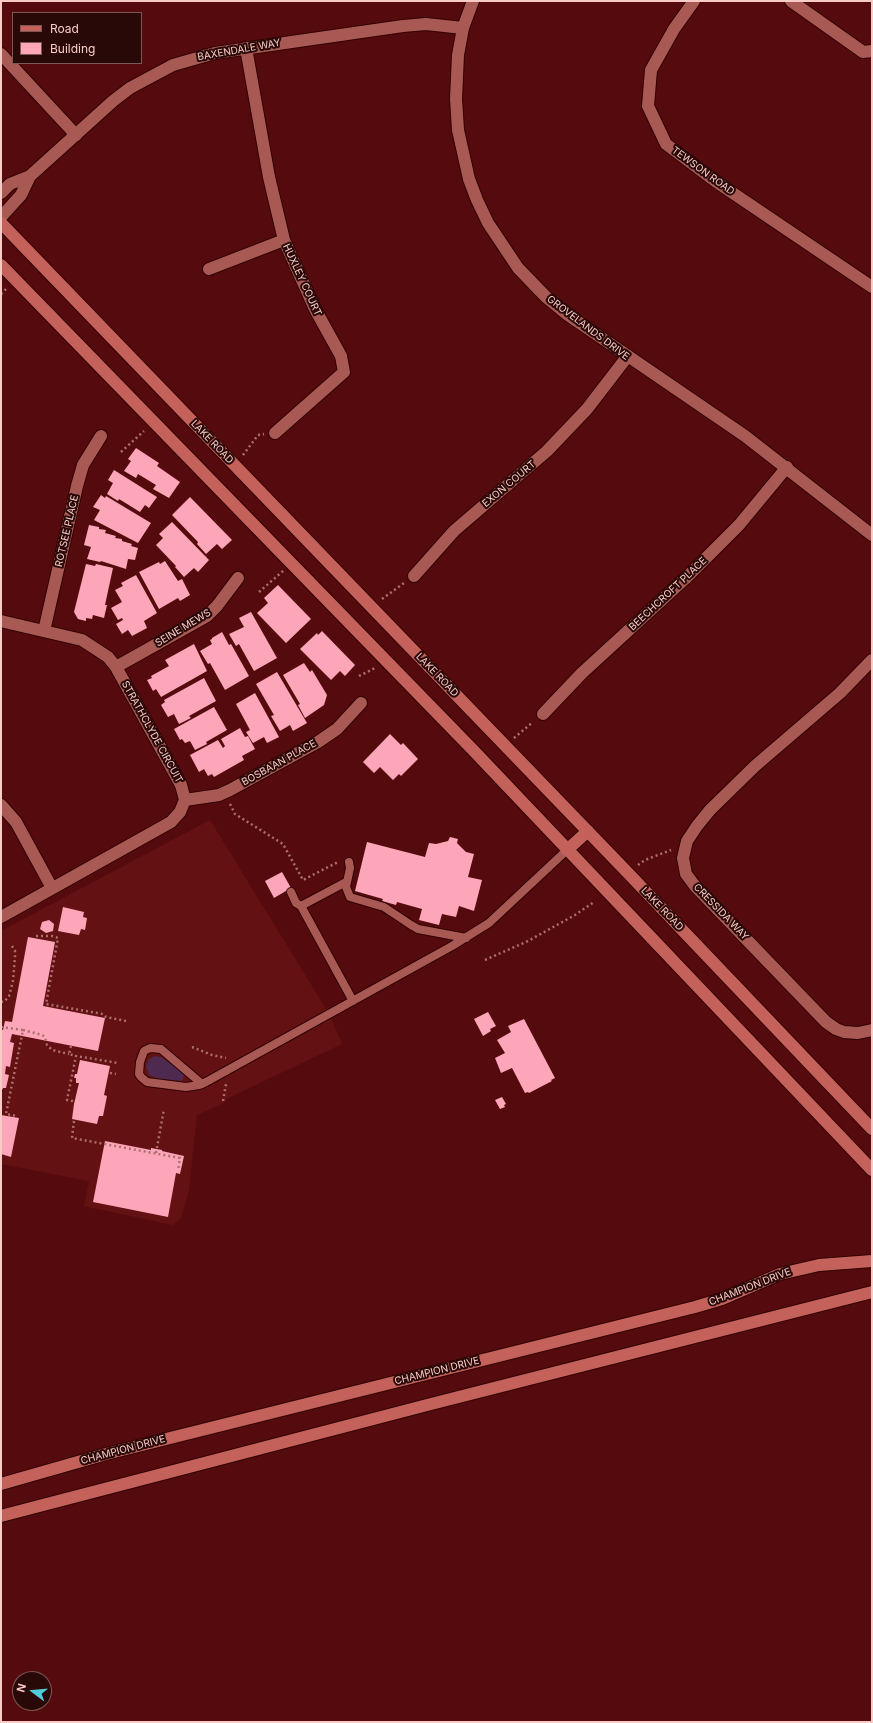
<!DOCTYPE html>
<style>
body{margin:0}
#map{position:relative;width:873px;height:1723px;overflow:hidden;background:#550b0d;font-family:Inter,sans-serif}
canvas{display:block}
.frame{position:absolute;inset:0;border:2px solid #f9cbc6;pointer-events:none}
.legend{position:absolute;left:12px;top:12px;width:130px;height:52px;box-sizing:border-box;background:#280908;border:1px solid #7c5754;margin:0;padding:5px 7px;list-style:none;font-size:12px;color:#f9cbc6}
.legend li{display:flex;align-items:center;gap:8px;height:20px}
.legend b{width:20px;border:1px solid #7c5754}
.north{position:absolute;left:12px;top:1671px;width:40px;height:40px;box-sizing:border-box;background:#280908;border:1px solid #7c5754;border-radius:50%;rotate:286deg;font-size:11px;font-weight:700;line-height:16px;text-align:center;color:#f9cbc6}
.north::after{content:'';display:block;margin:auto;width:14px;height:18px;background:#52cbd9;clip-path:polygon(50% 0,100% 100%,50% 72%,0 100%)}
</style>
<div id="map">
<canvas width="873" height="1723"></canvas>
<div class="frame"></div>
<ul class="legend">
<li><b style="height:5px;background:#c5615b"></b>Road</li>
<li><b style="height:11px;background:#fda6b9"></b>Building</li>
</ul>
<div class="north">N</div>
</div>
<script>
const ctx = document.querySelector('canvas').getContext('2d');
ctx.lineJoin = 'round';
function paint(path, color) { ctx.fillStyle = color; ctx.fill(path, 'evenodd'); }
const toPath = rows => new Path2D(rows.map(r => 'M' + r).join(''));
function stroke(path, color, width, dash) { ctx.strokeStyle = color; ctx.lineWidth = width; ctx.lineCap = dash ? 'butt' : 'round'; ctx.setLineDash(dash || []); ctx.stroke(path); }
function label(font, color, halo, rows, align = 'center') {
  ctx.font = font + ' Inter,sans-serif'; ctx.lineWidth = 4; ctx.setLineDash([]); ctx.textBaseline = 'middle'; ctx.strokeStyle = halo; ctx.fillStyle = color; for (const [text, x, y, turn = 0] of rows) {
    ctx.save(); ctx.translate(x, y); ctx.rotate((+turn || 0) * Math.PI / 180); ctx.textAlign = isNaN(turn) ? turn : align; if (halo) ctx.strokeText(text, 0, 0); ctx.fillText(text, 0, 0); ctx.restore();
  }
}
const built = toPath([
 [210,820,328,1012,342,1044,226,1099,224,1103,197,1115,189,1190,181,1218,173,1225,84,1206,89,1181,1,1164,1,931]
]);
const green = toPath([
 [155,1056,161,1057,180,1070,184,1075,182,1081,159,1079,149,1075,146,1066,149,1059]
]);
const building = toPath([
 [136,448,159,463,157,466,180,482,169,498,153,489,156,485,138,474,136,478,124,471,131,461,128,459],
 [114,470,157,497,149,508,145,505,140,512,119,499,118,501,107,494,113,483,108,480],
 [101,495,105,498,106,496,151,523,138,543,94,520,100,510,93,507],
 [190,497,232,540,222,549,217,544,206,554,197,544,198,542,172,515],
 [172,522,209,560,198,572,194,568,184,577,175,567,176,566,156,545,163,538,159,534],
 [89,525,99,527,99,529,106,530,105,533,116,536,115,538,122,539,122,541,132,544,131,546,138,548,135,560,128,559,126,569,101,561,100,562,87,559,91,547,84,545],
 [165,561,178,581,182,579,190,595,180,601,178,598,159,609,139,572,159,562,160,564],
 [86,564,95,566,96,564,113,568,105,605,107,605,104,618,93,615,92,619,86,618,86,621,78,619,74,612],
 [136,575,157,613,144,621,147,628,132,636,128,630,122,634,116,624,123,620,122,618,118,620,111,608,122,602,115,590,123,586,121,583],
 [278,585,311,619,286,643,257,613,268,603,264,598],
 [251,612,277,658,254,671,239,644,236,646,229,634,244,627,239,618],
 [322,631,355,665,345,676,340,671,331,680,300,649,317,633,318,635],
 [222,632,229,645,231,644,249,676,225,690,210,663,208,664,200,651,212,644,210,640,212,639,212,638],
 [194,644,207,671,161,697,156,689,153,691,147,680,152,678,151,676,169,666,165,660],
 [304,663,310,672,312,670,327,695,324,705,305,718,298,705,300,704,283,675],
 [277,672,307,723,293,731,290,725,280,731,271,716,274,715,256,684],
 [204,678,216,701,189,716,191,718,179,724,174,714,168,717,161,705,165,702,164,700],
 [255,693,279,737,267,743,264,737,253,743,246,732,250,730,236,704],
 [214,707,227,730,206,742,207,744,195,750,190,741,185,743,182,739,180,740,174,729],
 [240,728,245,737,248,736,255,749,242,756,244,760,214,777,212,774,208,776,204,769,199,772,190,755,218,740,223,748,225,746,221,739],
 [390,734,401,745,403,743,418,759,401,776,399,774,393,780,380,767,374,773,363,762],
 [450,837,458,839,457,843,466,852,474,854,468,877,482,880,474,911,459,906,456,917,442,914,439,925,419,920,422,909,397,902,396,905,382,901,383,899,355,891,367,842,425,857,429,843,436,844,448,841],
 [282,872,291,888,274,898,265,881],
 [63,907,84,912,83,917,87,918,85,930,81,929,79,935,58,931],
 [49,920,54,924,53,931,46,933,40,929,42,922],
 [28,937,55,942,43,1006,105,1018,98,1051,12,1034,10,1042,14,1043,10,1067,6,1066,5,1074,9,1075,6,1088,3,1088,1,1092,1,1029,3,1030,5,1021,12,1022],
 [488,1012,496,1026,490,1029,491,1031,483,1036,474,1019],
 [524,1019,555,1078,551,1080,552,1081,529,1093,528,1092,525,1093,512,1068,501,1073,495,1058,505,1053,497,1040,511,1032,508,1026],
 [80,1060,110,1066,104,1095,107,1096,103,1116,99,1116,97,1124,72,1119,74,1104,79,1083,76,1083,76,1078,74,1078,75,1074,77,1074],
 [502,1097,506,1104,504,1105,505,1107,500,1109,495,1100],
 [1,1115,19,1118,11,1157,1,1154],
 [105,1141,151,1150,151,1148,162,1150,162,1151,184,1156,180,1174,176,1173,168,1217,93,1202]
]);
const path = toPath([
 [1,294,6,289],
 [121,452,144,431],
 [243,455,258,435,264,434],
 [259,592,283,571],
 [382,599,404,583],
 [359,676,375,668],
 [514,738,533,722],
 [230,804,235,814,283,844,303,880,338,862],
 [638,865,645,860,671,850],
 [36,936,52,936,58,938,46,1004,103,1014,106,1017,126,1021],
 [485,960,528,941,575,915,594,902],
 [1,1002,5,1001,9,996,13,981,15,956,15,951,12,946],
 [1,1027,23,1030,6,1114,17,1116],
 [23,1030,42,1035,45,1037,47,1045,52,1050,69,1054],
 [71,1046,69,1054,76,1056],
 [192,1047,212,1055,226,1058],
 [110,1073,116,1074],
 [73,1101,67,1100,76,1056,118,1063],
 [223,1101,226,1084],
 [74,1121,72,1138,180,1158,178,1171],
 [156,1153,164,1109]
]);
const service = toPath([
 [349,862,350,868,346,887,350,897,384,907,411,925,418,929,466,938],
 [291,892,296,903,301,906,353,1001],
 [301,906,346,882],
 [202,1084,161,1049,150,1048,144,1051,140,1062,139,1074,141,1077,147,1082,186,1087,199,1085,206,1082,452,946,489,923,567,850]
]);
const minor = toPath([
 [694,1,674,29,651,70,648,106,666,144,715,181,872,287],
 [791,1,863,52,872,51],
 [246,48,269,177,284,240,315,309,341,356,344,372,275,433],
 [1,54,76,135],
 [209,269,284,240],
 [414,576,454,531,547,451,587,409,627,357],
 [1,621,82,640,108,657,116,667,181,785,185,800,180,812,171,822,1,917],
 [44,631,77,486,83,465,101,436],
 [872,660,840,693,755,766,710,810,697,826,687,841,683,858,686,874,695,886,826,1022,836,1029,844,1032,858,1033,872,1030],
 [116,667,207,616,217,606,238,578],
 [543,714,582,673,689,575,739,525,787,467],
 [185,800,219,795,230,790,318,742,337,729,361,703],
 [1,805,16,822,52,888]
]);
const tertiary = toPath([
 [473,1,463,28,458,55,456,99,458,130,469,179,477,200,488,223,518,268,546,297,568,315,745,436,872,535],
 [1,193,10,184,30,176,113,101,130,88,173,65,215,53,403,26,426,24,463,28],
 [1,217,21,195,30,176]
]);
const primary = toPath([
 [1,223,628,873,872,1129],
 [1,265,473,750,872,1170],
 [567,850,588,831],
 [1,1484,106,1454,695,1307,722,1299,780,1274,819,1265,872,1261],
 [1,1516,431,1404,872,1292]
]);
const streetNames = [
 ["BAXENDALE WAY",239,50,-10],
 ["TEWSON ROAD",703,171,36],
 ["HUXLEY COURT",302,280,65],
 ["GROVELANDS DRIVE",588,328,37],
 ["LAKE ROAD",212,442,46],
 ["EXON COURT",509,484,-40],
 ["ROTSEE PLACE",67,531,-77],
 ["BEECHCROFT PLACE",668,594,-43],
 ["SEINE MEWS",183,628,-31],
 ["LAKE ROAD",437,675,46],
 ["STRATHCLYDE CIRCUIT",152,732,61],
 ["BOSBAAN PLACE",279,763,-29],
 ["LAKE ROAD",662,909,46],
 ["CRESSIDA WAY",721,912,46],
 ["CHAMPION DRIVE",750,1287,-21],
 ["CHAMPION DRIVE",437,1371,-14],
 ["CHAMPION DRIVE",123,1450,-15]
];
paint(built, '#641113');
paint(green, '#4e2a50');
paint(building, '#fda6b9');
stroke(service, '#310001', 10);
stroke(minor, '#310001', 14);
stroke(tertiary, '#310001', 14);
stroke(primary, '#310001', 14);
stroke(path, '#ab706e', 2.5, [2, 3]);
stroke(service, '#a95953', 8);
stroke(minor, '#a95953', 12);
stroke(tertiary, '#a95953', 12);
stroke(primary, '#c5615b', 12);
label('10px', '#f9cbc6', '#280908', streetNames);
</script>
